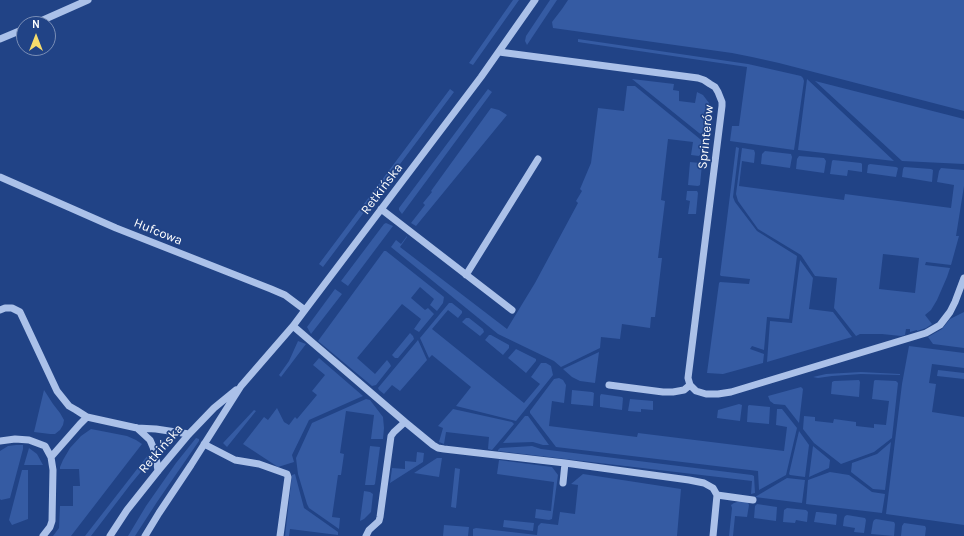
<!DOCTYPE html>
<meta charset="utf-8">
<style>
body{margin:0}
#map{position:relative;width:964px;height:536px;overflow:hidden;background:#214386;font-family:Karla,sans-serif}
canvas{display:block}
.north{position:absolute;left:16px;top:16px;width:40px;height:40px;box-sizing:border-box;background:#214386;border:1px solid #7a8eb6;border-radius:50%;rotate:0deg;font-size:11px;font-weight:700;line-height:16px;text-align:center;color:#fff}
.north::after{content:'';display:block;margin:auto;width:14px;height:18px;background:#f6dc6c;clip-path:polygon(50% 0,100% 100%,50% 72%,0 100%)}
</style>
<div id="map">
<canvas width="964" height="536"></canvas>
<div class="north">N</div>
</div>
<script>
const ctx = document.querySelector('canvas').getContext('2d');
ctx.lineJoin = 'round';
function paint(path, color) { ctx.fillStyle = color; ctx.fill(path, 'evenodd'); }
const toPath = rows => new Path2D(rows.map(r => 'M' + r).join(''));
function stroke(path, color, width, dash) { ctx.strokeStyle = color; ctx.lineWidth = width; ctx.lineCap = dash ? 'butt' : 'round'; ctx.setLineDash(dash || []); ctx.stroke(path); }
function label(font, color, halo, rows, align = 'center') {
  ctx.font = font + ' Karla,sans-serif'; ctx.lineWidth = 3.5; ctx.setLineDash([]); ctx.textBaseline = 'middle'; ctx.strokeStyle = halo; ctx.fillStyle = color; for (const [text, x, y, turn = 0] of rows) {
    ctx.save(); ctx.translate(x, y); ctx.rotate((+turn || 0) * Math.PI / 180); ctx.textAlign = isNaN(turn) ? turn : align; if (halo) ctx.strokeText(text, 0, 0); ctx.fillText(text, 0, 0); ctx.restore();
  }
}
const green = toPath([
 [513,0,519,0,473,65,469,63],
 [550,0,557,0,527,45,525,41,526,36],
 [568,0,964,0,964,111,779,63,752,57,732,53,553,28,552,22,562,9],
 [578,39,748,64,801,76,803,78,804,81,794,150,730,141,732,126,739,126,747,67,578,42],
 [632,79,674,84,673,90,679,91,679,101,695,103,697,92,703,95,709,103,709,108,706,137,704,137],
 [807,79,894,161,798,150],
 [815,81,964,119,964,164,902,161],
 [627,86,635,86,700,139,702,141,700,155,699,156,691,155,693,142,668,139,661,200,665,201,658,258,662,258,655,317,651,317,650,328,622,324,620,339,601,337,600,348,561,367,554,361,498,334,391,247,396,240,401,244,407,236,407,237,400,247,507,329,535,283,578,203,576,201,582,191,580,189,591,163,598,108,624,111],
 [450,89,454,92,323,267,319,264],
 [488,89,492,92,402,214,399,210,399,208],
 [491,108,499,110,507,115,416,226,411,223,425,205,423,203,432,192,431,191],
 [736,147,739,148,733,197,735,202,757,231,797,256,789,319,767,317,764,350,752,346,750,349,764,354,763,363,723,374,707,373,719,283,720,282,749,284,750,279,721,276,720,275],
 [742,148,754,150,755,153,754,163,742,161,739,186,844,200,845,194,951,208,954,185,937,182,939,171,941,168,964,170,964,186,956,236,959,236,951,265,926,262,925,265,950,268,947,277,937,300,931,310,925,315,932,324,926,328,917,331,917,330,910,332,910,329,906,329,905,335,901,336,882,334,860,334,856,336,834,308,837,278,815,276,801,255,758,229,738,201,736,194],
 [883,254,919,258,915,293,879,289],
 [765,151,791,154,792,157,790,168,761,164,762,154],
 [799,156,824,158,826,161,824,173,796,169,797,159],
 [833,160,861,163,862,164,862,172,848,170,847,176,830,174,832,161],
 [690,162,700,163,702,164,700,185,698,186,688,185],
 [870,164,896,167,898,168,896,177,867,173,868,165],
 [904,167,931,169,933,170,932,182,902,177,903,169],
 [687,191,697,191,698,193,696,214,688,214,690,201,686,200],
 [386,223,393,226,348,286,341,281,384,224],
 [384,251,386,251,444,297,443,303,437,311,430,305,434,299,420,287,411,298,425,310,428,308,434,314,419,332,414,329,421,319,402,304,357,358,375,374,387,360,390,364,391,366,376,385,372,386,318,341],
 [800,260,813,278,809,309,833,312,852,337,767,362,770,321,792,323],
 [335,289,342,294,311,334,307,327],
 [449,303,452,303,462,311,462,313,458,318,448,310,432,329,524,403,540,384,531,377,541,363,546,363,551,366,553,375,516,421,456,406,471,387,432,355,429,358,420,338],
 [964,312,964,348,933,344,928,337,942,329,950,319],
 [466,318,469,318,483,329,484,332,480,336,462,322],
 [410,333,413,336,414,339,398,358,395,358,392,355],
 [489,335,491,335,509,345,509,348,503,355,485,340],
 [418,340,427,360,400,391,392,385,384,394,379,390,378,388],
 [298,341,306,344,281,377,279,375,289,361],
 [909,346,964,353,964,368,932,364,929,383,936,384,932,412,964,417,964,525,886,514,902,384],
 [516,349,536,359,536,361,526,373,508,358],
 [599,352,595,383,580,381,572,377,563,369],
 [319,358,363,396,309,420,292,455,294,462,278,467,243,444,264,417,268,420,277,408,284,422,289,425,295,417,297,419,317,395,312,391,325,375,313,365],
 [938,370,964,373,964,379,937,376],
 [861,372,900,374,900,375,861,374,832,376,818,378,813,377,826,374],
 [559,378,563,380,566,385,564,403,552,401,549,426,637,437,638,433,784,451,787,427,776,425,777,409,782,409,797,428,786,475,759,490,758,471,556,447,530,413,530,411,554,379],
 [859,380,860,382,859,397,831,394,832,382,834,381],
 [875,380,896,381,898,383,892,438,874,452,841,464,814,443,803,429,804,416,815,417,815,421,833,423,834,419,856,422,856,426,874,428,874,424,886,425,889,401,872,399,874,381],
 [801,387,803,389,799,423,785,405,774,404,770,401,768,396],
 [44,390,53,404,60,413,64,420,63,425,60,430,55,434,50,434,34,432],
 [572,390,592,392,594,393,593,406,571,404],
 [601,394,622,397,623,398,622,410,600,407,600,396],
 [366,399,370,400,383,417,384,428,383,439,371,439,374,415,346,411,340,453,344,454,341,475,338,475,332,517,340,518,339,529,309,508,307,504,298,474,296,458,312,423],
 [630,399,653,401,653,410,641,409,641,412,628,411],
 [739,404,742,405,740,421,717,418,718,410],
 [749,405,770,407,769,424,747,422,748,406],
 [453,409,512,422,514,424,492,450,488,449,489,437,446,432,444,444,439,442,443,428,438,426],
 [254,410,256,411,227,447,223,443],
 [525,416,528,416,549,445,543,445,533,442,503,443],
 [91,429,127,436,136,440,142,444,128,462,71,536,53,536,59,528,60,506,73,506,73,486,80,486,79,469,60,469,60,467,63,460,70,448,81,436],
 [799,431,809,445,805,477,790,475,789,474],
 [196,438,199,439,199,441,157,502,135,536,128,536,146,506,160,486,176,463],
 [891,442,885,490,873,489,851,472,852,463,877,454],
 [16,445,23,445,23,449,10,498,1,500,0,499,0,451,8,446],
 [370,446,380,447,375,484,374,485,365,485],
 [532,446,541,449,752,475,754,476,755,493,751,494,752,481,498,451,498,450,500,448],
 [813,446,830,460,829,468,809,477],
 [29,448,37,454,43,465,24,465],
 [417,452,424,453,423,462,390,483,392,468,405,469,405,461,416,462],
 [148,455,148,460,144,468,130,485,91,536,85,536],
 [437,458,442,458,439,477,414,473],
 [499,460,552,467,558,475,552,519,549,520,535,518,536,509,551,511,554,482,497,474],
 [455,468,460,469,456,508,451,507],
 [22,470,28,470,28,519,12,525,9,520],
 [830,472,849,475,872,492,885,494,882,513,806,504,808,480],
 [295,474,304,508,338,532,338,535,290,529,289,536,285,536,292,475],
 [583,474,681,489,677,536,473,536,473,529,476,528,537,535,538,526,541,523,558,525,560,512,575,514,578,485,571,484],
 [787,478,805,480,802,503,755,497],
 [364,491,370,492,373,494,371,512,364,519,360,521],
 [740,501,748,502,749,505,747,517,735,516,733,536,729,536,732,508,731,505,734,503],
 [757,504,777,507,776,521,754,518,755,506],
 [787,508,806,510,808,512,807,522,796,520,795,523,783,522,784,510],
 [816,512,818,512,836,514,837,515,836,525,814,522],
 [847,515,865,518,866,520,864,533,854,532,855,528,843,526,844,518,845,516],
 [876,519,894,522,895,524,894,536,871,534,873,522,874,520],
 [504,520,534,523,533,531,503,527],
 [904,523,925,526,926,528,925,536,901,536,902,526],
 [444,525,469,527,468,536,443,536]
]);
const minor = toPath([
 [34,24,88,0],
 [0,39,24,29],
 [499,52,698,78,704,80,710,84,715,87,718,92,722,102,722,106,688,378,690,385,696,391,706,394,718,394,731,392,926,333,940,325,950,312,955,302,964,278],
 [0,177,116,228,271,289,285,295,305,310],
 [381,209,512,310],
 [466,275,538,159],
 [0,310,5,308,12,308,20,312,57,391,69,406,76,410,87,417,137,428,156,429,189,434],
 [293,326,405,422,394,432,391,436,380,517,379,521,369,530,366,536],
 [609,385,663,392,673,392,684,390,690,385],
 [405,422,433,445,438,448,444,449,565,463,689,480,704,483,713,488,717,495,713,536],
 [137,428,150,440,153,447,156,457,158,471],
 [0,441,15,439,29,440,45,446,51,457,53,470,52,521,50,527,43,536],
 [204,444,235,460,259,464,287,474,288,477,280,536],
 [51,457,80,424,87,417],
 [563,483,565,463],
 [717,495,753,500],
 [110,536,127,510,158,471,189,434,214,408,236,390],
 [145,536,159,513,191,465,241,386,293,326,305,310,481,77,535,0]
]);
const streetNames = [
 ["Sprinterów",706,137,-84],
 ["Retkińska",382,189,-53],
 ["Hufcowa",158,232,22],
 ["Retkińska",161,449,-49]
];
paint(green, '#355ba3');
stroke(minor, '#abc1e9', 7);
label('13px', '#fff', '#214386', streetNames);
</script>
